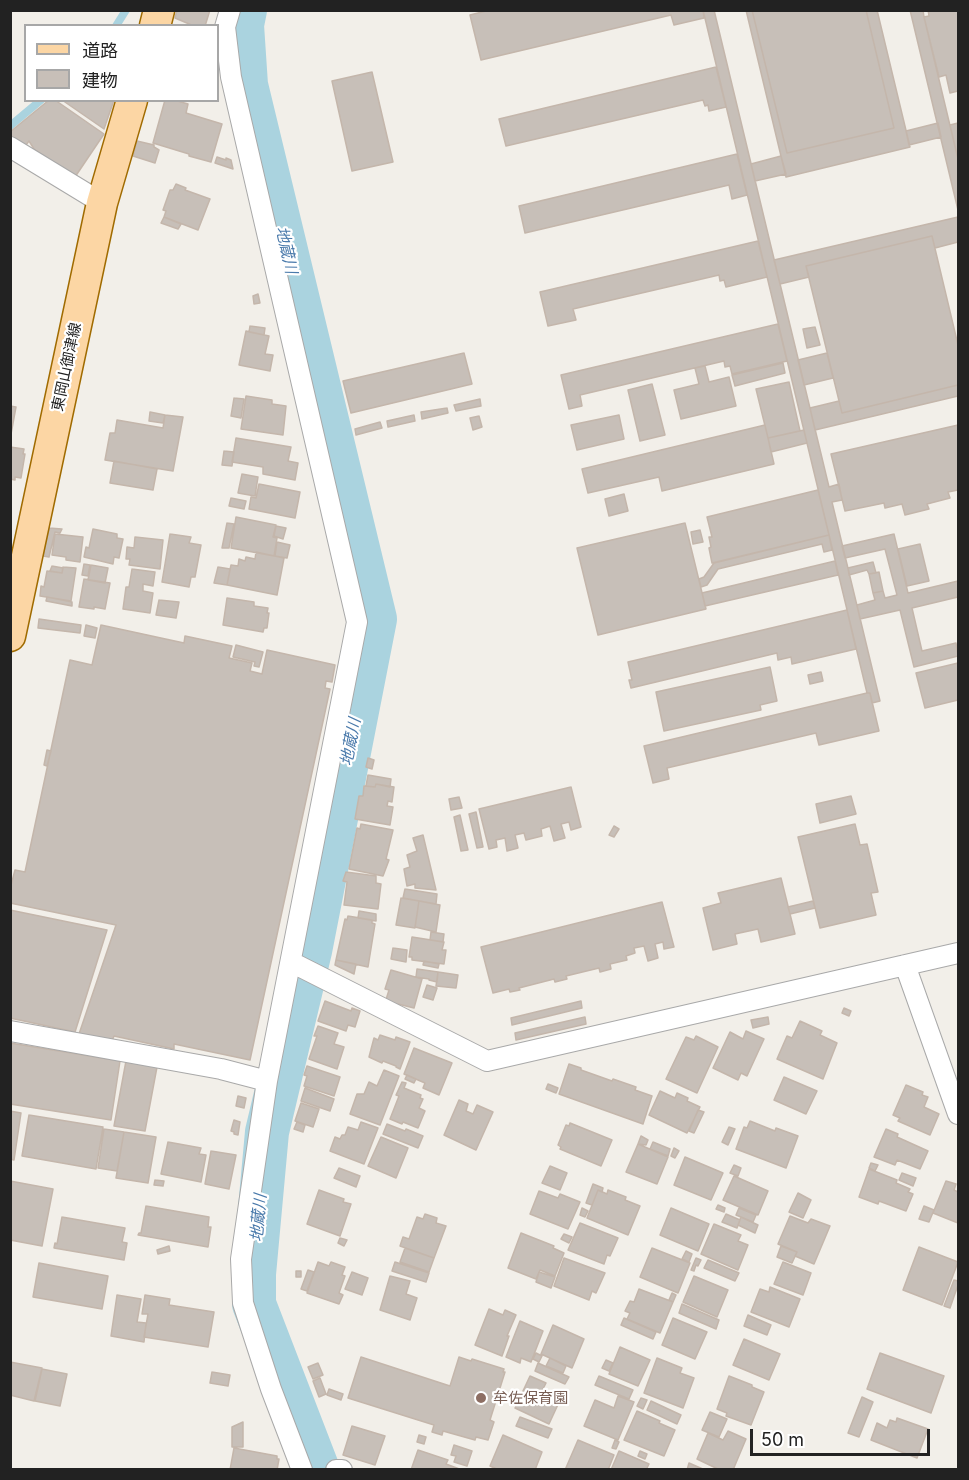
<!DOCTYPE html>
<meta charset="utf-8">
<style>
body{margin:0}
#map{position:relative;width:969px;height:1480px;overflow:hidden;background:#f2efe9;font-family:Inter,"Noto Sans JP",sans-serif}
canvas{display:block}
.frame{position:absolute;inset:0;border:12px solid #222;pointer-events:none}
.legend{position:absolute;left:24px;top:24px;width:195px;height:78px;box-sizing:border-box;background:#fff;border:2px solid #a7a7a7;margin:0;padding:8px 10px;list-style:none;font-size:18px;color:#222}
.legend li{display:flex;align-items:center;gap:12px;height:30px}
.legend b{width:30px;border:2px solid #a7a7a7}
.scale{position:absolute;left:750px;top:1429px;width:180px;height:27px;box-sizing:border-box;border:3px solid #222;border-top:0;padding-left:8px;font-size:18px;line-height:21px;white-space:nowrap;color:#222;-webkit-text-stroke:4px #fff;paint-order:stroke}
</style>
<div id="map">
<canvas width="969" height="1480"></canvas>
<div class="frame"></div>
<ul class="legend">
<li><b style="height:8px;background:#fcd6a4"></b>道路</li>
<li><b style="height:16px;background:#c7bfb8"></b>建物</li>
</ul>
<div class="scale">50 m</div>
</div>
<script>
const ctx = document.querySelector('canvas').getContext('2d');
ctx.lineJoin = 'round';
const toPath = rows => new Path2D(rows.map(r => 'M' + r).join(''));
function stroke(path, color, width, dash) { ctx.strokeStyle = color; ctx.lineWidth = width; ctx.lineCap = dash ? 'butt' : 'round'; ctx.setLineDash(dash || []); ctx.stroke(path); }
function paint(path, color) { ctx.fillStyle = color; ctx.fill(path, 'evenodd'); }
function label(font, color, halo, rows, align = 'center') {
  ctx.font = font + ' Inter,"Noto Sans JP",sans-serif'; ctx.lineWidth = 4.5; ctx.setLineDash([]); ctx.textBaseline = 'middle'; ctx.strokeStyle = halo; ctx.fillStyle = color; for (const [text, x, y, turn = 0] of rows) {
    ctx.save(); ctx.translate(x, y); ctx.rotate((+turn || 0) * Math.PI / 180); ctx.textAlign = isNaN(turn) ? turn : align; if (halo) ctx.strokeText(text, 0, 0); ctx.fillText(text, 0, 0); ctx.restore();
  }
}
const stream = toPath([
 [116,26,126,10],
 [10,126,41,100]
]);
const river = toPath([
 [245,10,242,25,246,85,375,619,310,951,267,1132,254,1274,254,1304,318,1470]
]);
const building = toPath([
 [177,10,210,10,205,26,194,26,175,18,177,10],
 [490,10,703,10,704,18,674,25,671,15,481,60,470,15,490,10],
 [703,10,714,10,829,487,839,484,842,500,832,502,880,701,872,703,870,693,867,693,703,10],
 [746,10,752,10,787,153,894,128,866,10,877,10,910,147,786,177,746,10],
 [752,10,866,10,894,128,787,153,752,10],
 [910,10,923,10,924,17,958,159,958,210,910,10],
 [928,10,958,10,958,91,950,93,946,75,939,77,924,17,929,16,928,10],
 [716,67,726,107,709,111,708,105,705,106,703,100,506,146,499,119,716,67],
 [372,72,393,162,352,171,332,81,372,72],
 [49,100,55,100,104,134,75,177,34,149,29,141,23,149,10,140,10,132,49,100],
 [62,100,114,100,104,129,62,100],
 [165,100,174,100,188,104,186,113,222,124,211,162,189,156,189,154,153,143,165,100],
 [938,123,941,137,909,145,906,131,938,123],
 [958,123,958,159,950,125,958,123],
 [137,141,154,145,154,147,159,150,155,163,133,156,137,141],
 [737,154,747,195,732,199,729,185,525,233,519,206,737,154],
 [781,156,786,174,755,181,751,164,781,156],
 [217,157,226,160,226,158,231,160,233,169,215,163,217,157],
 [176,184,186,188,185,190,210,199,198,230,164,217,166,211,163,210,170,190,173,190,176,184],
 [164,217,181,224,178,229,161,223,164,217],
 [958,217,958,242,935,248,932,236,806,266,809,277,780,284,774,260,958,217],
 [932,236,958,345,958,385,842,413,806,266,932,236],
 [758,241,767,277,726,287,724,280,720,281,719,275,573,309,576,320,548,326,540,292,758,241],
 [258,294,260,303,254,304,253,296,258,294],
 [778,324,787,361,732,374,730,366,725,367,724,361,580,395,582,406,569,409,561,375,778,324],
 [250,326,265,328,264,335,249,332,250,326],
 [815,327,820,345,807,348,803,329,815,327],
 [246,331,269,336,265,354,273,355,270,371,239,365,246,331],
 [464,353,472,384,351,413,343,381,464,353],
 [827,353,833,378,804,385,798,360,827,353],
 [783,363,785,373,735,386,732,375,783,363],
 [705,366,709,382,729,377,736,406,681,419,674,390,699,384,695,368,705,366],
 [789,382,800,431,768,438,756,389,789,382],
 [652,384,665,435,640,441,628,390,652,384],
 [958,385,958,396,815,430,810,408,839,401,842,413,958,385],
 [246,396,272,400,272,404,286,406,283,435,241,429,246,396],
 [234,398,244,399,241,418,231,416,234,398],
 [480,399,481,406,456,411,454,405,480,399],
 [10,406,16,407,11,434,10,434,10,406],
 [447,408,448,413,422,419,421,412,447,408],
 [150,412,165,415,163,423,149,421,150,412],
 [165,415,183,417,173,471,105,460,110,433,115,433,117,420,163,428,165,415],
 [414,415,415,421,388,427,387,421,414,415],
 [619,415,624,439,577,450,571,425,619,415],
 [479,416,482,427,473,430,470,418,479,416],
 [380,422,382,428,356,435,355,429,380,422],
 [765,425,774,464,662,491,659,477,588,493,582,469,765,425],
 [958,425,958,490,948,492,950,498,927,504,929,509,905,515,902,504,885,508,884,503,845,511,831,454,958,425],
 [804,430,807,443,771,452,768,438,804,430],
 [236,438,291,447,288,461,298,463,295,480,263,474,263,467,232,462,236,438],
 [10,447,24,449,23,454,25,454,21,478,15,477,15,480,10,479,10,447],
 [224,451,234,452,232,466,222,465,224,451],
 [114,461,157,469,153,490,110,483,114,461],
 [242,474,258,477,255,496,238,493,242,474],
 [259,484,300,492,295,518,249,509,251,497,256,498,259,484],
 [818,490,829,535,712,563,709,548,711,547,709,537,712,537,707,517,818,490],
 [624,494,628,511,609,516,605,499,624,494],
 [231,498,246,501,244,509,229,506,231,498],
 [236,517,276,525,273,537,277,538,274,556,231,548,236,517],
 [227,523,234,524,229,548,222,548,227,523],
 [685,523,706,609,598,635,577,548,685,523],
 [276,526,286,528,283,539,274,536,276,526],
 [49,528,62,529,60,533,55,532,49,557,43,556,49,528],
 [93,529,117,534,117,538,123,539,119,558,114,557,113,564,84,557,86,547,89,548,93,529],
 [700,530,703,542,693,544,691,532,700,530],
 [55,534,83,537,80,562,66,560,66,557,52,555,55,534],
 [170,534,191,537,189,543,201,545,195,577,191,577,189,587,162,582,170,534],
 [894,534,908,593,958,581,958,597,912,608,922,651,956,643,958,656,914,667,900,610,860,619,857,605,875,600,873,593,883,591,885,598,897,595,885,549,845,558,842,546,894,534],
 [829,535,832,550,824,552,822,544,718,569,707,585,701,587,699,579,704,577,714,563,829,535],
 [135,537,163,540,160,569,129,565,130,559,126,559,127,547,134,548,135,537],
 [277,542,290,545,287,558,275,556,277,542],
 [920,544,929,581,907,586,898,549,920,544],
 [256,552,284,558,277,595,227,585,231,565,238,566,239,559,245,561,246,557,255,559,256,552],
 [835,561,838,575,705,606,702,593,835,561],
 [873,562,876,573,869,574,867,570,849,575,848,568,873,562],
 [84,564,90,565,88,576,82,575,84,564],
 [91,565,108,568,105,583,88,580,91,565],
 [52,566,63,568,62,573,50,571,52,566],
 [63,567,76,568,71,601,40,596,41,586,44,587,47,571,62,573,63,567],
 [218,567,230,569,227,585,214,583,218,567],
 [132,569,155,572,153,586,143,584,143,591,153,593,150,613,123,609,126,587,129,587,132,569],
 [879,572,883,591,873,593,869,574,879,572],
 [84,579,110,583,105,609,94,607,94,609,79,607,84,579],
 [47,597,72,602,72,606,46,601,47,597],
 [227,598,254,602,254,606,268,608,267,613,269,613,267,628,264,628,263,632,223,625,227,598],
 [159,600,179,602,176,618,156,615,159,600],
 [847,610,856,649,792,664,791,657,778,660,777,653,631,688,629,680,632,680,628,662,847,610],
 [39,619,81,625,80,633,38,628,39,619],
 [86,625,97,628,95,638,84,636,86,625],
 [101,625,184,643,185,636,232,646,229,658,252,663,250,671,262,674,267,650,335,665,332,682,326,681,325,688,330,689,250,1060,174,1044,174,1049,114,1036,112,1041,79,1034,116,925,10,903,10,889,15,870,25,872,70,660,92,665,101,625],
 [236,645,263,652,259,667,254,666,255,662,233,657,236,645],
 [958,663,958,700,925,708,916,673,958,663],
 [770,667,777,701,760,705,761,710,664,731,656,692,770,667],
 [821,672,823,681,810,684,808,675,821,672],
 [867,693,870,693,879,731,819,745,816,733,667,768,669,779,653,783,644,746,867,693],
 [47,750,51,751,47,766,44,765,47,750],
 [368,758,374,760,372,769,366,767,368,758],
 [368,775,391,779,390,787,376,784,375,787,366,786,368,775],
 [376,784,394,787,392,802,388,801,387,806,393,807,390,825,355,819,359,796,363,796,364,786,375,787,376,784],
 [571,787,581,827,571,830,569,822,561,824,565,838,554,841,550,826,541,829,542,836,526,840,524,833,515,835,518,848,507,851,505,838,496,840,497,847,489,849,479,809,571,787],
 [851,796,856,814,820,823,816,804,851,796],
 [459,797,462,808,451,810,449,799,459,797],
 [476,812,483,847,477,848,469,814,476,812],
 [460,815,468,850,461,851,454,817,460,815],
 [361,824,393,830,386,859,389,860,383,876,349,869,357,828,360,829,361,824],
 [855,824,860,845,867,844,878,892,871,893,876,915,820,928,798,837,855,824],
 [614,826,619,829,614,837,609,835,614,826],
 [423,835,436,890,415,888,415,884,407,886,404,869,410,867,407,855,417,851,413,838,423,835],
 [346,872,376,876,376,883,381,884,378,909,344,905,347,882,343,881,346,872],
 [781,878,795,934,761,942,758,929,735,934,737,944,713,950,703,908,721,903,718,893,781,878],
 [405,889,437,894,436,904,403,898,405,889],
 [401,898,419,901,415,928,396,925,401,898],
 [419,901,440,905,436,932,415,927,419,901],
 [813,901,815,908,790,914,788,907,813,901],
 [662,902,674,947,664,949,663,942,655,944,658,958,648,961,644,946,634,948,635,953,626,956,627,960,610,964,611,969,600,972,599,968,566,976,567,979,555,982,554,979,519,988,520,990,510,992,509,989,493,993,481,947,662,902],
 [10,910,107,930,75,1032,10,1018,10,910],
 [359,911,376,914,376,921,358,918,359,911],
 [348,916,372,920,372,923,375,924,368,967,336,960,345,919,347,920,348,916],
 [431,932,444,934,443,942,430,940,431,932],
 [412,937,444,942,442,950,446,950,444,964,412,960,412,957,409,957,412,937],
 [393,948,407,950,406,962,391,959,393,948],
 [336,960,356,964,354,974,335,965,336,960],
 [424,961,439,964,438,968,423,965,424,961],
 [417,969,438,972,437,982,429,980,429,979,416,977,417,969],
 [391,970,422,979,414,1008,398,1004,397,1006,385,1003,389,990,385,989,391,970],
 [438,972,458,975,456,988,436,986,438,972],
 [427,985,437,988,433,1000,423,997,427,985],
 [325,1001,351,1011,352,1008,360,1011,355,1027,348,1025,346,1031,318,1021,325,1001],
 [581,1001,582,1008,512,1025,511,1018,581,1001],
 [844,1008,851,1011,849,1016,842,1013,844,1008],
 [585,1017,586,1024,516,1040,515,1033,585,1017],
 [768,1017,769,1024,753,1028,751,1020,768,1017],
 [800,1021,822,1031,820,1035,837,1043,823,1079,777,1059,787,1036,792,1038,800,1021],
 [318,1026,338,1033,334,1044,344,1047,337,1069,309,1059,317,1036,314,1036,318,1026],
 [746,1031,764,1039,747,1076,741,1073,738,1080,713,1068,730,1032,743,1039,746,1031],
 [380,1035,395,1040,396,1037,410,1042,400,1069,396,1067,396,1066,383,1061,382,1063,369,1057,374,1038,378,1040,380,1035],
 [696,1036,718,1047,697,1093,666,1079,686,1037,694,1040,696,1036],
 [10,1043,120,1061,111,1120,10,1104,10,1043],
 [414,1048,452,1063,439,1095,423,1088,425,1083,404,1074,414,1048],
 [126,1061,157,1067,145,1131,114,1126,126,1061],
 [569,1064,581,1068,581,1070,612,1081,613,1079,636,1087,635,1090,652,1096,643,1124,559,1094,569,1064],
 [307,1066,340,1077,334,1096,304,1086,307,1076,304,1075,307,1066],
 [384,1070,399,1076,380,1125,350,1114,357,1094,364,1094,369,1082,377,1086,384,1070],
 [407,1075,416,1079,414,1083,405,1079,407,1075],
 [784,1077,817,1091,806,1114,774,1100,784,1077],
 [402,1082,406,1083,404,1088,421,1095,420,1098,423,1099,419,1108,425,1111,418,1128,403,1122,402,1124,390,1119,399,1096,396,1095,402,1082],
 [548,1084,558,1088,556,1093,546,1089,548,1084],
 [906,1085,923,1092,922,1095,928,1097,924,1107,939,1114,930,1135,898,1121,900,1118,893,1115,906,1085],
 [305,1088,334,1099,330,1111,301,1101,305,1088],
 [660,1091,675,1098,677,1093,688,1098,687,1101,700,1107,687,1133,649,1115,660,1091],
 [238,1096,246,1098,244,1108,236,1106,238,1096],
 [459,1100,468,1104,466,1111,473,1114,477,1105,493,1112,476,1150,444,1135,459,1100],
 [301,1103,319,1109,313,1127,295,1121,301,1103],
 [698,1110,704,1112,694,1133,689,1131,698,1110],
 [10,1111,21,1113,14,1160,10,1159,10,1111],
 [29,1115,103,1127,96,1169,22,1156,29,1115],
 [234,1120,240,1122,238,1135,234,1134,234,1132,231,1131,234,1120],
 [750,1121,775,1131,776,1128,798,1136,786,1168,736,1149,744,1127,747,1128,750,1121],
 [297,1122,305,1125,303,1132,294,1129,297,1122],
 [361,1122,378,1128,364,1164,330,1151,335,1137,340,1139,342,1135,345,1135,348,1127,358,1130,361,1122],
 [570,1123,612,1140,601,1166,560,1149,561,1147,558,1145,566,1125,569,1126,570,1123],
 [387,1124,405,1131,406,1129,423,1136,418,1148,383,1134,387,1124],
 [729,1127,735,1129,728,1145,722,1142,729,1127],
 [104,1129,124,1132,117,1171,98,1168,104,1129],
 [886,1129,898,1134,897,1137,928,1151,920,1169,897,1160,895,1165,874,1157,886,1129],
 [124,1132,156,1137,148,1183,116,1178,124,1132],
 [641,1136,648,1140,646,1145,638,1144,641,1136],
 [381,1137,408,1148,396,1178,368,1166,381,1137],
 [168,1142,201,1148,199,1154,206,1155,201,1182,161,1174,168,1142],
 [653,1142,670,1149,668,1156,650,1149,653,1142],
 [638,1144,668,1157,657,1184,626,1172,638,1144],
 [674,1148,679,1151,675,1158,671,1156,674,1148],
 [211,1151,236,1155,229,1189,205,1184,211,1151],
 [685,1157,723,1173,711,1200,674,1185,685,1157],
 [871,1163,878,1165,875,1171,869,1168,871,1163],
 [734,1165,741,1168,738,1176,730,1173,734,1165],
 [550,1166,567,1173,560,1190,542,1183,550,1166],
 [339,1168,360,1176,356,1187,334,1178,339,1168],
 [869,1169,897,1180,896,1183,910,1189,908,1192,913,1194,906,1211,879,1201,878,1204,859,1197,869,1169],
 [902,1173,916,1178,913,1186,899,1180,902,1173],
 [734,1176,768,1191,758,1215,723,1200,734,1176],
 [155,1180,164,1181,163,1186,154,1185,155,1180],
 [10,1181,53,1189,42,1246,10,1240,10,1181],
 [946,1181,956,1184,954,1190,958,1192,958,1223,933,1213,946,1181],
 [593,1184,603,1188,602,1192,598,1190,592,1205,586,1203,593,1184],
 [319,1190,344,1199,343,1202,351,1204,340,1236,307,1224,319,1190],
 [598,1190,607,1194,608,1190,626,1197,625,1200,640,1206,628,1235,587,1218,598,1190],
 [539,1191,558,1198,560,1194,580,1202,568,1229,530,1214,539,1191],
 [798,1193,811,1200,803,1218,789,1212,798,1193],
 [718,1205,725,1208,724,1212,716,1209,718,1205],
 [146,1206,209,1217,208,1227,211,1227,208,1247,138,1235,139,1233,141,1233,146,1206],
 [924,1206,934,1210,929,1222,919,1219,924,1206],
 [582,1208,588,1211,585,1217,580,1215,582,1208],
 [671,1208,709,1224,698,1251,660,1235,671,1208],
 [739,1208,756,1215,753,1222,736,1215,739,1208],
 [425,1214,437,1218,436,1223,446,1226,434,1258,400,1246,403,1237,409,1239,417,1217,423,1219,425,1214],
 [726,1214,740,1220,737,1228,722,1222,726,1214],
 [790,1216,808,1223,811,1219,830,1226,814,1264,795,1256,797,1252,778,1244,790,1216],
 [62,1217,125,1228,122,1242,127,1243,124,1260,54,1248,55,1243,57,1244,62,1217],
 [741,1217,758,1225,755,1233,738,1225,741,1217],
 [580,1223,618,1238,610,1256,607,1255,604,1264,568,1250,580,1223],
 [714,1224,741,1235,738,1241,748,1245,738,1270,701,1254,714,1224],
 [521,1233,554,1246,553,1248,564,1253,555,1276,540,1270,536,1279,508,1268,521,1233],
 [564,1234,572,1237,569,1243,561,1239,564,1234],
 [340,1238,347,1240,344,1246,338,1243,340,1238],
 [169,1246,170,1251,158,1254,157,1250,169,1246],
 [781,1246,797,1252,792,1263,777,1257,781,1246],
 [919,1247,958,1262,942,1305,903,1290,919,1247],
 [405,1248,434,1258,429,1272,400,1262,405,1248],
 [652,1248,690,1263,678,1293,640,1277,652,1248],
 [686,1251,692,1254,689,1262,682,1259,686,1251],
 [564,1258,605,1273,596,1293,592,1291,589,1300,554,1286,564,1258],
 [696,1258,701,1260,698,1266,696,1265,694,1271,691,1270,696,1258],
 [708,1260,739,1273,735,1281,704,1268,708,1260],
 [318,1262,329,1266,331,1262,345,1267,342,1275,345,1276,339,1293,343,1295,339,1304,307,1293,318,1262],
 [395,1262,429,1273,426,1282,392,1271,395,1262],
 [783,1262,811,1273,803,1295,774,1284,783,1262],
 [39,1263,108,1276,102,1309,33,1297,39,1263],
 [308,1270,314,1272,307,1291,301,1289,308,1270],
 [296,1271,301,1271,301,1277,296,1277,296,1271],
 [352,1272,368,1278,362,1295,345,1289,352,1272],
 [539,1272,555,1277,551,1288,536,1282,539,1272],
 [390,1276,410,1281,406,1294,417,1298,410,1320,380,1310,390,1276],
 [694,1276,728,1290,717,1317,683,1302,694,1276],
 [954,1280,958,1281,958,1285,950,1308,944,1306,954,1280],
 [770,1287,800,1299,789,1327,751,1312,760,1289,769,1292,770,1287],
 [639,1289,673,1302,660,1333,627,1319,630,1313,625,1311,630,1301,634,1302,639,1289],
 [672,1293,676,1295,673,1302,669,1300,672,1293],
 [117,1295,141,1299,137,1322,146,1323,144,1342,111,1336,117,1295],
 [145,1295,170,1299,169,1305,214,1312,208,1347,144,1337,148,1314,142,1314,145,1295],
 [682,1304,719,1320,716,1329,679,1313,682,1304],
 [489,1309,503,1315,505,1310,516,1315,507,1336,509,1336,502,1356,475,1345,489,1309],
 [748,1315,771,1325,767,1335,744,1326,748,1315],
 [624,1318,656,1332,653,1339,621,1325,624,1318],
 [673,1318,707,1332,695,1359,662,1345,673,1318],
 [520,1321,543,1331,531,1362,521,1358,520,1363,506,1357,520,1321],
 [553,1325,584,1339,572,1368,541,1354,553,1325],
 [744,1339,780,1354,769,1380,733,1365,744,1339],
 [620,1347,650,1360,638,1386,609,1374,620,1347],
 [536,1353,542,1356,539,1362,533,1359,536,1353],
 [880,1353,944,1376,931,1413,867,1389,880,1353],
 [361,1357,450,1386,459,1357,471,1361,472,1359,504,1369,503,1372,505,1372,490,1420,494,1422,488,1440,476,1437,475,1440,443,1431,442,1435,432,1432,434,1425,348,1398,361,1357],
 [550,1358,566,1366,563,1373,546,1366,550,1358],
 [657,1358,682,1368,680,1373,694,1378,683,1408,644,1393,657,1358],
 [606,1360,613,1363,609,1371,602,1368,606,1360],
 [10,1362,42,1368,34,1401,10,1395,10,1362],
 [318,1363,323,1375,313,1379,308,1367,318,1363],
 [538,1363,569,1377,565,1384,535,1371,538,1363],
 [42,1369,67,1374,60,1406,35,1401,42,1369],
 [212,1372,230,1375,228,1386,210,1383,212,1372],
 [530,1376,546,1383,543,1389,561,1398,549,1424,515,1408,530,1376],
 [599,1376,633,1390,629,1399,595,1385,599,1376],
 [729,1376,752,1385,752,1387,764,1392,751,1425,726,1416,727,1413,717,1409,729,1376],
 [320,1378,326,1394,319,1397,313,1381,320,1378],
 [329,1389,343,1394,341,1400,327,1395,329,1389],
 [618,1396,634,1402,618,1440,584,1426,595,1400,614,1408,618,1396],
 [862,1397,873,1402,859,1437,848,1433,862,1397],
 [641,1398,647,1400,643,1409,637,1406,641,1398],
 [651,1401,681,1415,677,1424,647,1410,651,1401],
 [637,1411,660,1421,659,1423,675,1430,664,1456,624,1440,637,1411],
 [710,1412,727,1419,719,1437,702,1430,710,1412],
 [520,1417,552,1429,548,1438,516,1426,520,1417],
 [897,1418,928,1429,917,1458,871,1440,877,1423,887,1428,890,1420,896,1422,897,1418],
 [243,1422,243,1447,232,1447,232,1427,243,1422],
 [352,1426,385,1436,375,1465,343,1455,352,1426],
 [728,1431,746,1439,733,1470,720,1470,697,1459,708,1433,723,1440,728,1431],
 [419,1435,426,1437,424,1444,417,1442,419,1435],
 [503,1435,542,1452,535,1470,499,1470,490,1466,503,1435],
 [578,1440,614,1455,608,1470,565,1470,578,1440],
 [615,1440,619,1442,616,1449,612,1448,615,1440],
 [454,1445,472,1451,467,1466,454,1462,456,1456,451,1455,454,1445],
 [234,1448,277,1456,277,1459,279,1459,277,1470,230,1470,234,1448],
 [418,1450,448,1460,446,1464,462,1470,411,1470,418,1450],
 [619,1451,649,1464,646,1470,611,1470,619,1451],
 [640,1451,647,1454,645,1459,638,1456,640,1451],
 [689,1463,705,1470,687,1470,689,1463]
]);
const street = toPath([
 [230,10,225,27,231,77,357,622,267,1081,241,1259,243,1303,271,1389,302,1470],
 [10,147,102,203],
 [291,962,487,1061,958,953],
 [905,965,958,1114],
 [10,1031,221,1069,267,1081],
 [336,1470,342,1470]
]);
const primary = toPath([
 [155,26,159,10],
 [10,636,102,203,132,100]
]);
const markers = [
 [481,1398,6,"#8d6e63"]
];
const streetNames = [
 ["東岡山御津線",67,367,-78]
];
const educationNames = [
 ["牟佐保育園",493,1398]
];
const waterNames = [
 ["地蔵川",286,250,77],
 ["地蔵川",351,742,-79],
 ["地蔵川",259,1218,-85]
];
stroke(stream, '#aad3df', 8);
stroke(river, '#aad3df', 44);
paint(building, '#c7bfb8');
stroke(building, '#c4b6ab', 1.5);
stroke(street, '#a9a9a9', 22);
stroke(primary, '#a06b00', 33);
stroke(street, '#fff', 20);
stroke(primary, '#fcd6a4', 30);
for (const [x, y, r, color] of markers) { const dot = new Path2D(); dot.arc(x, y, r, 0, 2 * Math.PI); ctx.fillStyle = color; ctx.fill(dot); stroke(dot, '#fff', 2); }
label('15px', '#222', '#fff', streetNames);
label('15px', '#785e54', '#fff', educationNames, 'left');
label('italic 16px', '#4a7aab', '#fff', waterNames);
</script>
